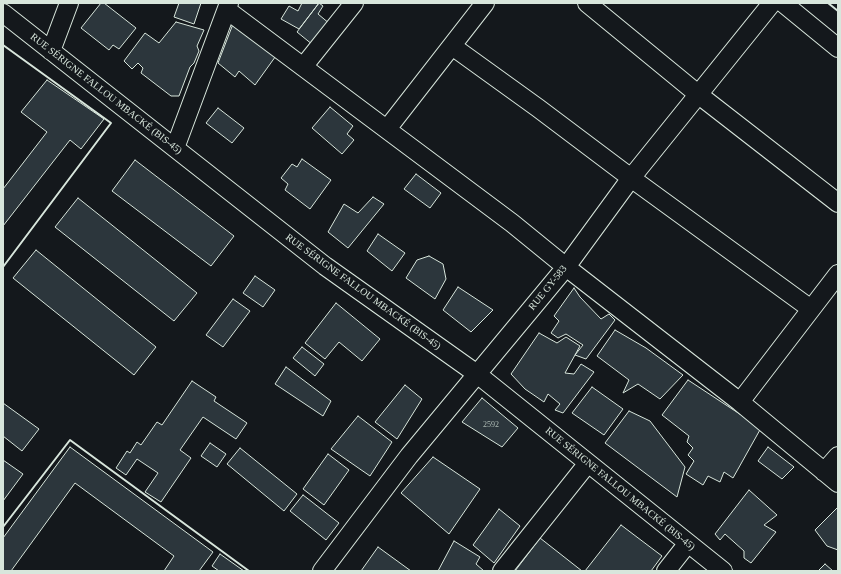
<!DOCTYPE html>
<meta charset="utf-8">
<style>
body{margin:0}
#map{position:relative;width:841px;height:574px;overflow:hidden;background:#14181c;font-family:"Times New Roman",serif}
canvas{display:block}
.frame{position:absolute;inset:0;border:4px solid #d8e6dc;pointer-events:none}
</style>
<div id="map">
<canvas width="841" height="574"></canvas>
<div class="frame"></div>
</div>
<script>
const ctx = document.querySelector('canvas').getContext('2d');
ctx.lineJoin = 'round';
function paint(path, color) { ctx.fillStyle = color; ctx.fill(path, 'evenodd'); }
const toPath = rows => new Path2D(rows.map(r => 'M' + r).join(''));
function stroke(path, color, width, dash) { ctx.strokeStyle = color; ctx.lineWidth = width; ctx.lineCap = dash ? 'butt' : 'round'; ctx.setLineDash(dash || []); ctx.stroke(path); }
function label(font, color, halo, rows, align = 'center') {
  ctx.font = font + ' "Times New Roman",serif'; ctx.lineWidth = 3; ctx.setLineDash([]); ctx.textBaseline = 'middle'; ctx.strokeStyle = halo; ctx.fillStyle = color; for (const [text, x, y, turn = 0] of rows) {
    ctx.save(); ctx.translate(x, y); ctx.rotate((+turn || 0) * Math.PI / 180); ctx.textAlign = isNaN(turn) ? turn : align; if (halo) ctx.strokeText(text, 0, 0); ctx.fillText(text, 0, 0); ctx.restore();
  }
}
const building = toPath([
 [101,3,104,3,136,28,119,49,113,45,109,50,81,28,101,3],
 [179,3,201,3,194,24,174,17,179,3],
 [302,3,319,3,299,29,281,19,289,6,298,11,302,3],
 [319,3,323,6,318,14,330,24,313,45,297,32,319,3],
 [176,22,204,30,197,46,199,51,194,63,190,67,179,96,171,96,141,73,143,68,138,63,132,69,124,61,145,33,159,43,176,22],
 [233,24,278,53,255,85,239,71,235,77,218,63,233,24],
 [47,80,104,119,81,149,70,140,3,226,3,189,47,132,21,112,47,80],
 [330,107,353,126,347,134,354,140,342,154,312,128,330,107],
 [218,108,244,128,232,143,206,123,218,108],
 [302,159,331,180,310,209,285,190,288,184,281,178,292,164,297,167,302,159],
 [135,160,234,236,211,266,112,191,135,160],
 [416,174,441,193,430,208,404,189,416,174],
 [373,197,384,204,348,248,328,232,344,204,358,213,373,197],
 [78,198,197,293,174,321,55,227,78,198],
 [378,234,405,253,392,271,367,251,378,234],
 [36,250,156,347,134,375,13,278,36,250],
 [429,256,443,264,446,279,435,299,406,278,417,260,429,256],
 [255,276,275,290,263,307,243,293,255,276],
 [458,287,493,310,471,332,443,310,458,287],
 [574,288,580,297,601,319,609,314,615,320,586,359,575,355,583,345,566,334,558,338,551,333,559,321,554,316,574,288],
 [233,299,250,311,223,347,206,335,233,299],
 [336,303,380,339,362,361,339,342,325,359,305,343,336,303],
 [615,330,646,348,683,375,660,399,638,384,623,393,629,380,597,356,615,330],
 [539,333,557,343,566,337,580,346,565,373,574,374,581,364,594,372,563,413,555,410,560,404,548,394,544,402,525,389,511,374,539,333],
 [302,347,324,364,315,376,293,358,302,347],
 [286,367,331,401,323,416,275,384,286,367],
 [688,380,761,428,733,478,724,472,720,482,708,476,703,485,686,474,694,461,688,455,693,448,687,442,689,436,662,415,688,380],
 [192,381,216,397,214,401,247,423,236,439,203,417,180,450,191,458,161,502,145,492,158,473,137,459,126,475,116,468,127,451,130,453,137,442,141,445,157,422,162,425,192,381],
 [405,385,422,399,397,439,375,422,405,385],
 [592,387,623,409,604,435,572,413,592,387],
 [482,398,518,428,502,447,462,422,482,398],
 [3,403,39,429,22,451,3,436,3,403],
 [629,411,650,421,685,467,677,497,605,443,629,411],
 [358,416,392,442,370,476,331,449,358,416],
 [210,443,226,454,217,467,201,456,210,443],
 [70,447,213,552,199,571,164,571,174,556,75,483,11,571,3,571,3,538,70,447],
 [768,447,794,467,782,479,758,461,768,447],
 [240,448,297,494,284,511,227,464,240,448],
 [328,454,349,470,324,505,303,489,328,454],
 [433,457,480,489,449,534,401,493,433,457],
 [3,460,23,474,3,501,3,460],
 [749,490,777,515,764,525,776,532,751,563,744,558,744,551,725,534,720,540,715,534,749,490],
 [303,495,339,523,326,540,290,511,303,495],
 [838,507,838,550,827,546,815,530,838,507],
 [499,509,520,526,494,563,473,545,499,509],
 [621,525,662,556,651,571,585,571,621,525],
 [540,538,582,571,515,571,540,538],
 [454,541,480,557,476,564,484,571,438,571,454,541],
 [378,547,411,571,361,571,378,547],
 [220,554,244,571,219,571,212,566,220,554],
 [825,564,833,571,818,571,825,564]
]);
const street = toPath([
 [587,3,699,95,838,203],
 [783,3,838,48],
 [227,10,512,223,566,267,740,402,838,483],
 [3,13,325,266,477,374,723,571],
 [452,46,538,108,631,178,811,309],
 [51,51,69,3],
 [303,67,354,3],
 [387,129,485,3],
 [175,148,229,3],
 [740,402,838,274],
 [824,472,838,456],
 [322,571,409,456,566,267,631,178,772,3],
 [502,571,588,463],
 [666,571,688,543]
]);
const wall = toPath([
 [828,3,838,11],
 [3,45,111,123,3,267],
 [3,527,70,440,249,571]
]);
const numberNames = [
 ["2592",491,425]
];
const streetNames = [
 ["RUE SÉRIGNE FALLOU MBACKÉ (BIS-45)",106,94,38],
 ["RUE GY-583",548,288,-51],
 ["RUE SÉRIGNE FALLOU MBACKÉ (BIS-45)",363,292,36],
 ["RUE SÉRIGNE FALLOU MBACKÉ (BIS-45)",620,489,39]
];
paint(building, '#2c363c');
stroke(building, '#d8e6dc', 1);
stroke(street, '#d8e6dc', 20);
stroke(street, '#14181c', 18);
stroke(wall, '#d8e6dc', 2);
label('8px', '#adbab4', null, numberNames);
label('10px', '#d8e6dc', '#14181c', streetNames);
</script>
